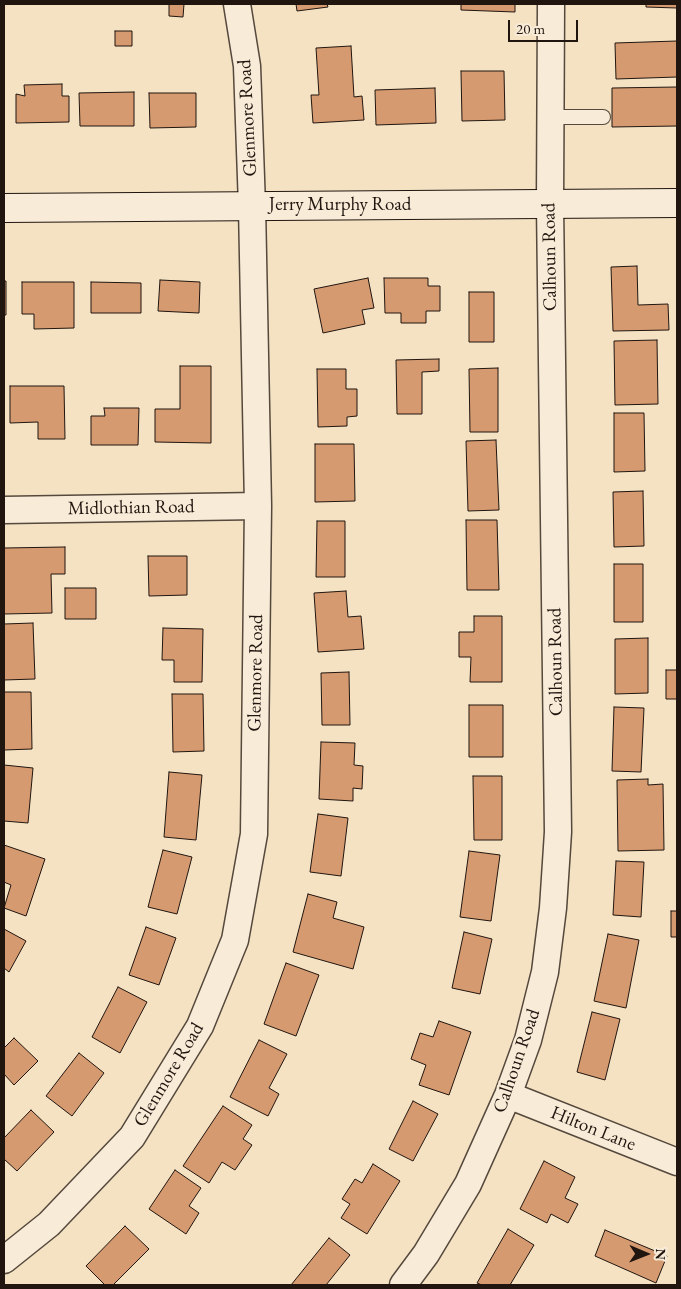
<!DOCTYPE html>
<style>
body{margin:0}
#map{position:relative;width:681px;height:1289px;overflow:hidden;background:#f4e2c3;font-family:"EB Garamond",serif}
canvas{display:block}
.frame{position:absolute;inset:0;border:5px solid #20150f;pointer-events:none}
.north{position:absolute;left:621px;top:1229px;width:50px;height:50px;-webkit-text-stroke:4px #f8ecd8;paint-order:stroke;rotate:91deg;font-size:14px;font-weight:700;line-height:20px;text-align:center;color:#20150f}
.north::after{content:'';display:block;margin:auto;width:18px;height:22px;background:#20150f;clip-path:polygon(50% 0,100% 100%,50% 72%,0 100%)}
.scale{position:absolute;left:508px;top:20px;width:70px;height:22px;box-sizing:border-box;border:2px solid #20150f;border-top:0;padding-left:6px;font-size:15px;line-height:18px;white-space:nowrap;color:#20150f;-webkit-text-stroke:4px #f8ecd8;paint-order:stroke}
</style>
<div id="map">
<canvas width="681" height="1289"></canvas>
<div class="frame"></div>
<div class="north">N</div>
<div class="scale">20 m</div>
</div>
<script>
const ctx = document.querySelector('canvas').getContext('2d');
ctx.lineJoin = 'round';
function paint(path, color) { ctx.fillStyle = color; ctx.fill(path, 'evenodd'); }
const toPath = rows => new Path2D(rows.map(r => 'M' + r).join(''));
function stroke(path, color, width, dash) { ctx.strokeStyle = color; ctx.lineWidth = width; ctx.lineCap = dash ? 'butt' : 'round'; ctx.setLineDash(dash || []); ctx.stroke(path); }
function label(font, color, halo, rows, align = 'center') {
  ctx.font = font + ' "EB Garamond",serif'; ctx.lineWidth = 5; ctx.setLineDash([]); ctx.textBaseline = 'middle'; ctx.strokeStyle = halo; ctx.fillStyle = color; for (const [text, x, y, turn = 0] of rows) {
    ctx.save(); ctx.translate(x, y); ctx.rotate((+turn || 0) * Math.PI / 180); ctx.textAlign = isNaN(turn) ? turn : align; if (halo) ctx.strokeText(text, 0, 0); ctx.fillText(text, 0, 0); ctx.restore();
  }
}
const building = toPath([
 [169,4,184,4,183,17,169,16,169,4],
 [296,4,327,4,328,7,297,11,296,4],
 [461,4,515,4,515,12,461,10,461,4],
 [646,4,677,4,677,8,646,7,646,4],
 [115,31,132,31,132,46,115,46,115,31],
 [677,41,677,77,616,79,615,43,677,41],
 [351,46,354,97,362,96,364,120,313,123,311,95,319,95,316,48,351,46],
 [461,71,504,71,505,120,462,121,461,71],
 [62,84,62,96,69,96,69,122,16,123,16,94,25,96,24,85,62,84],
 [677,87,677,126,612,127,612,88,677,87],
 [435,88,436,123,376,125,375,90,435,88],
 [134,92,134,126,80,126,79,93,134,92],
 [149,93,196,93,196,127,150,128,149,93],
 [637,266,638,305,668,304,669,330,613,331,611,267,637,266],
 [368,278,374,308,362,310,365,324,323,333,314,289,368,278],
 [384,278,428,278,428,286,440,286,440,311,426,311,426,323,401,323,401,313,385,313,384,278],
 [160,280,200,282,199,313,158,311,160,280],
 [4,281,6,281,6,315,4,315,4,281],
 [22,282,74,282,74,328,34,329,34,314,22,314,22,282],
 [91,282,141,283,141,313,91,313,91,282],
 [469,292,494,292,494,342,469,342,469,292],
 [657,340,658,404,615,405,614,341,657,340],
 [439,359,439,371,422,372,422,414,397,414,396,360,439,359],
 [180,366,211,366,211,443,155,442,155,409,180,409,180,366],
 [498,368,498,432,470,432,469,369,498,368],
 [317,369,346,369,346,389,357,389,357,416,347,417,347,426,318,427,317,369],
 [10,386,64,386,65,439,38,439,38,422,10,423,10,386],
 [104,408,139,408,138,445,91,445,91,416,105,416,104,408],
 [614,413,644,413,645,471,614,472,614,413],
 [496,440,499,510,468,511,466,441,496,440],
 [315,444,354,444,355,501,315,502,315,444],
 [643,491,644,546,614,547,613,492,643,491],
 [466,520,497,520,499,590,467,590,466,520],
 [317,521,345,521,345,577,316,577,317,521],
 [65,547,65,574,51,574,52,613,4,614,4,548,65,547],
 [148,556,187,556,187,595,149,596,148,556],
 [614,564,643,564,643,622,614,622,614,564],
 [65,588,96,588,96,619,65,619,65,588],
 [346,591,348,617,361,616,364,649,318,652,314,593,346,591],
 [474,616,502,616,502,682,470,682,471,657,459,657,459,632,474,632,474,616],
 [33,623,35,679,4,680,4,624,33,623],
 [163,628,203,629,202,682,174,682,174,660,162,660,163,628],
 [648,638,648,693,615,694,615,639,648,638],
 [666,670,677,670,677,699,666,699,666,670],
 [349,672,350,725,322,725,321,673,349,672],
 [4,692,31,692,32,749,4,750,4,692],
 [172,694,203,694,204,751,173,752,172,694],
 [469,705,503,705,503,757,469,757,469,705],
 [614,707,644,708,641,772,612,771,614,707],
 [321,742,355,743,354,765,363,766,362,789,353,788,353,801,319,799,321,742],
 [4,765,33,768,28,823,4,821,4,765],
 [169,772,202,775,196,840,164,837,169,772],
 [473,776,502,776,502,840,474,840,473,776],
 [648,779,648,785,663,784,664,850,618,851,617,780,648,779],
 [318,814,348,818,341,876,310,872,318,814],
 [4,845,45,859,26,916,4,908,11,885,4,882,4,845],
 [163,850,192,857,177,914,148,907,163,850],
 [469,851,500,855,491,921,460,917,469,851],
 [616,861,644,862,641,917,613,915,616,861],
 [308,894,337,902,333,918,364,927,353,969,293,952,308,894],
 [671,911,677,911,677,937,671,937,671,911],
 [146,927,176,938,159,985,129,975,146,927],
 [4,929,26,941,9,972,4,968,4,929],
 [464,932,492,939,480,994,452,988,464,932],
 [608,934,639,940,626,1008,594,1001,608,934],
 [286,963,319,975,296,1036,264,1024,286,963],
 [118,987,147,1002,120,1053,92,1037,118,987],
 [592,1012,620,1019,605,1080,577,1072,592,1012],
 [439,1021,471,1032,449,1095,419,1085,426,1065,411,1059,420,1033,433,1037,439,1021],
 [14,1038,38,1061,14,1085,4,1074,4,1048,14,1038],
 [259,1040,287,1054,269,1088,279,1094,268,1116,230,1097,259,1040],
 [79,1053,104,1073,72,1116,46,1096,79,1053],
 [413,1101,438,1114,413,1161,389,1149,413,1101],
 [223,1106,252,1125,243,1139,252,1145,235,1170,222,1162,209,1183,183,1166,223,1106],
 [31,1110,54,1132,17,1171,4,1159,4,1138,31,1110],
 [544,1161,575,1177,565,1198,578,1204,568,1223,551,1214,547,1223,520,1209,544,1161],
 [373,1164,400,1181,367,1234,341,1218,350,1204,342,1199,355,1179,362,1183,373,1164],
 [175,1170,201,1188,189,1206,199,1213,186,1234,149,1209,175,1170],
 [125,1226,149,1249,113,1285,105,1285,86,1266,125,1226],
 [508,1229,534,1245,510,1285,482,1285,477,1283,508,1229],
 [605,1230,667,1256,656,1283,595,1256,605,1230],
 [329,1238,350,1255,326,1285,291,1285,329,1238]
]);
const lane = toPath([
 [550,117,603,117]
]);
const street = toPath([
 [4,510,258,506],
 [508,1095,677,1162],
 [4,1260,49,1224,132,1137,200,1026,235,940,254,834,258,506,252,206,247,66,237,4],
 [403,1285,426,1254,468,1184,508,1095,528,1040,545,972,553,908,558,832,550,204,551,4]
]);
const secondary = toPath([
 [4,208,677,203]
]);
const streetNames = [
 ["Glenmore Road",248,118,-93],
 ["Jerry Murphy Road",340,205],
 ["Calhoun Road",550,257,-91],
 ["Midlothian Road",131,508,-1],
 ["Calhoun Road",556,662,-91],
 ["Glenmore Road",256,673,-89],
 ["Calhoun Road",517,1061,-71],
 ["Glenmore Road",169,1075,-59],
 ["Hilton Lane",593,1129,22]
];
paint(building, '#d59a70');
stroke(building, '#20150f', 1);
stroke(lane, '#55483c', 16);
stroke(street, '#55483c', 29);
stroke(secondary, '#20150f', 30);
stroke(lane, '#f8ecd8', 14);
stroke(street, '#f8ecd8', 26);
stroke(secondary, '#f8ecd8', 28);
label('19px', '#20150f', '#f8ecd8', streetNames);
</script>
